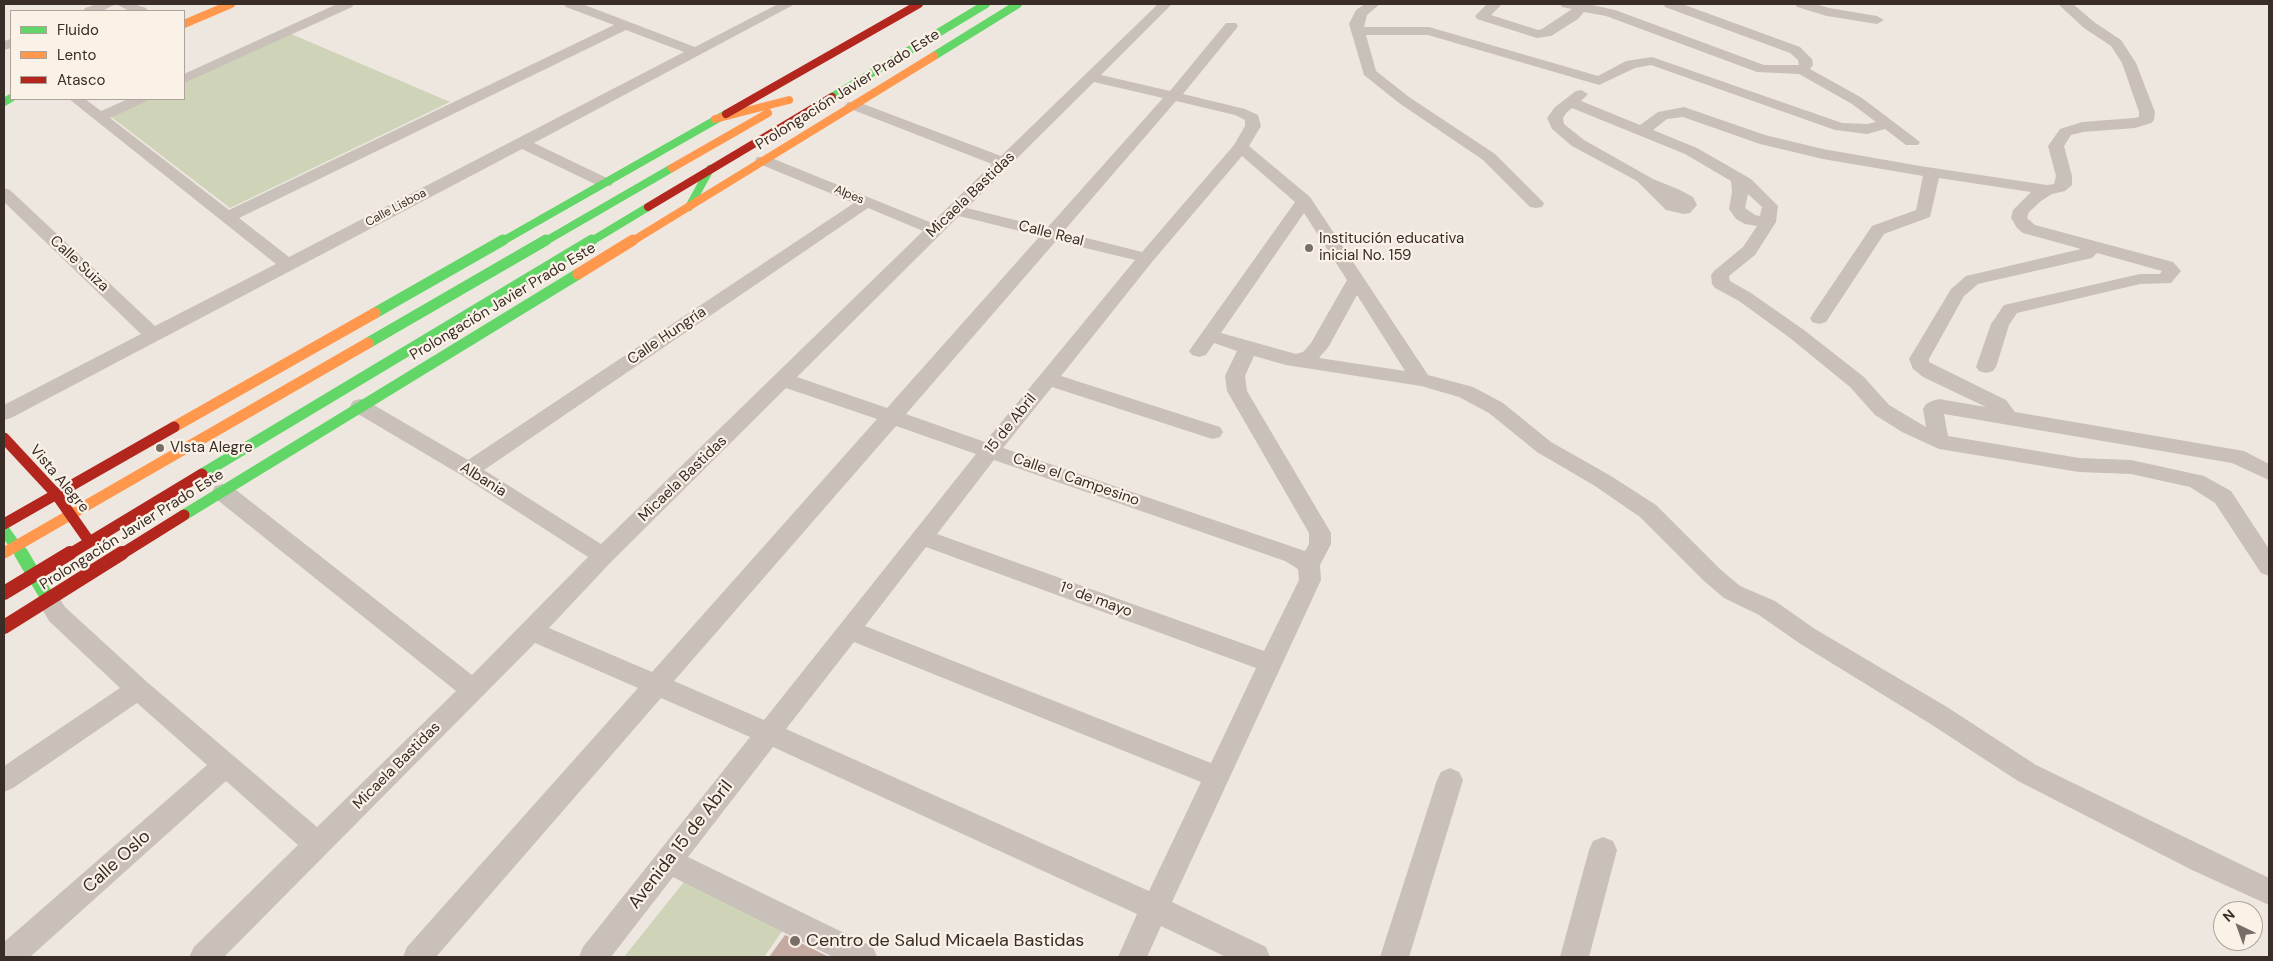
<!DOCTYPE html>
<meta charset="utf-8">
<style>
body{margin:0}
#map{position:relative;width:2273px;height:961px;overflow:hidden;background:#eee7e0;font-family:"DM Sans",sans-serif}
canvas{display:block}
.frame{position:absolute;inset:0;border:5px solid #392d27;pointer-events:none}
.legend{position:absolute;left:10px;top:10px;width:175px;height:90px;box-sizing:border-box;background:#fbf2e7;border:1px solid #ada39a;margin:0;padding:6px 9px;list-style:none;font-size:15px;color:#392d27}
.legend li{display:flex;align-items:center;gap:10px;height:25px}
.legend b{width:25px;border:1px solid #ada39a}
.north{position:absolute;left:2213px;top:901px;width:50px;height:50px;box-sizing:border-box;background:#fbf2e7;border:1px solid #ada39a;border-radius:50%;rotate:318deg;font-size:14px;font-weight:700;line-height:20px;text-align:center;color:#392d27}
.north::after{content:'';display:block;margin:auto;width:18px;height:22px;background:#786e68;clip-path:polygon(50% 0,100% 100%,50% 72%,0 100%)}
</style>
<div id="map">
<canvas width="2273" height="961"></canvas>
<div class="frame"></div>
<ul class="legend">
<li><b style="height:6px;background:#63d668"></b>Fluido</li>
<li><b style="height:6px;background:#ff974d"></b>Lento</li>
<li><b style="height:6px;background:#b3261e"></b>Atasco</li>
</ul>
<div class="north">N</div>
</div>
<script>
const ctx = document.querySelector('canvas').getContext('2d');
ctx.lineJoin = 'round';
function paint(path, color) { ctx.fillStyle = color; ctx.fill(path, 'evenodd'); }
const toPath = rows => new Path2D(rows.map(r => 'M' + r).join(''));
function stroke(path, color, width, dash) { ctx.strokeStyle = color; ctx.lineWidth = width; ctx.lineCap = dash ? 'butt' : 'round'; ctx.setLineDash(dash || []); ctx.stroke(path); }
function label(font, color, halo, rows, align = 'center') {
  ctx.font = font + ' "DM Sans",sans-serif'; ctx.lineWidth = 4.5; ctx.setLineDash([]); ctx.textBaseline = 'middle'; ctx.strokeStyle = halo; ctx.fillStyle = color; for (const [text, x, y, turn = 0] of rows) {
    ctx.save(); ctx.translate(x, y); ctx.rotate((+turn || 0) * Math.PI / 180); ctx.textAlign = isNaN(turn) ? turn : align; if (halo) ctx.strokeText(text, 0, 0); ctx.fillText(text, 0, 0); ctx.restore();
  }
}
const green = toPath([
 [289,33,450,102,230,208,110,116,147,99,184,99,184,82],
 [687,878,785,927,764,957,624,957]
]);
const building = toPath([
 [785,935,829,957,769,957]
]);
const street = toPath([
 [97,4,134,4,146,8,148,11,129,11,116,4,102,11,83,11,85,8,97,4],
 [337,4,354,4,352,7,184,83,184,74,337,4],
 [564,4,582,4,695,47,778,4,795,4,534,143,611,180,613,183,611,186,599,186,522,149,11,418,4,420,4,405,141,334,4,202,4,188,10,190,155,326,276,264,69,99,85,99,101,111,128,99,147,99,145,102,110,118,229,210,614,25,566,7,564,4],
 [626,30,684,52,289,257,239,218,626,30],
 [1158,4,1172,4,1101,75,1170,91,1226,23,1236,23,1238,26,1236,29,1183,94,1245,109,1258,115,1261,126,1249,146,1310,197,1428,375,1473,387,1503,403,1551,442,1611,476,1656,505,1720,569,1740,586,1775,601,1815,629,1947,707,2036,765,2269,878,2269,905,2192,870,2018,781,1929,723,1799,643,1759,615,1724,598,1704,581,1640,517,1595,486,1537,452,1489,413,1459,397,1421,386,1286,365,1254,356,1245,376,1247,391,1331,533,1331,544,1320,565,1321,580,1172,902,1266,947,1270,957,1226,957,1161,926,1147,957,1118,957,1137,914,773,747,688,857,873,947,877,957,833,957,673,877,611,957,579,957,583,947,750,737,661,698,436,957,403,957,407,947,638,688,535,643,224,957,189,957,194,947,298,845,226,781,30,957,4,957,4,942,207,765,137,703,13,788,4,792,4,766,120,688,49,621,37,600,41,594,49,591,57,594,65,607,147,682,317,827,456,691,215,498,212,492,215,486,223,484,231,486,472,675,588,557,461,475,353,411,350,406,353,401,360,399,367,401,468,460,854,203,757,163,755,160,757,157,769,157,932,223,992,164,848,108,845,105,848,102,858,102,1001,156,1158,4],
 [1094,82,1163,98,1047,228,967,208,1094,82],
 [1176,101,1235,115,1245,120,1245,126,1234,145,1142,252,1063,232,1176,101],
 [1242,156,1295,202,1189,351,1192,355,1199,357,1206,355,1214,343,1237,351,1225,376,1227,391,1309,533,1309,544,1305,551,1003,448,1052,387,1206,437,1213,439,1220,437,1223,432,1220,427,1061,376,1152,262,1242,156],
 [868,208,923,231,601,544,484,470,868,208],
 [1304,213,1347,280,1311,343,1303,352,1296,354,1221,333,1304,213],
 [959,216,1040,236,887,408,797,377,959,216],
 [1056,241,1135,260,985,442,906,414,1056,241],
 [1357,295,1405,371,1319,358,1329,346,1357,295],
 [786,388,877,419,652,672,549,628,611,562,786,388],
 [896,426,976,454,764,720,674,681,896,426],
 [994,460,1285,561,1298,569,1299,580,1264,651,937,534,994,460],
 [926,547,1256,668,1211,763,865,626,926,547],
 [854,642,1201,782,1149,891,786,729,854,642],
 [1365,4,1380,4,1367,15,1364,27,1429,27,1598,76,1626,61,1652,57,1842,123,1867,124,1876,122,1852,104,1799,74,1757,72,1606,16,1584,12,1578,19,1551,36,1537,38,1477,19,1475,16,1487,4,1502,4,1491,15,1538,30,1542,29,1572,9,1562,7,1560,4,1587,4,1615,10,1764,65,1799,65,1798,60,1790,53,1665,7,1663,4,1682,4,1800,47,1812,59,1813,65,1810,69,1862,98,1920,142,1918,145,1906,145,1885,129,1867,134,1835,130,1651,65,1635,68,1599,85,1428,35,1366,35,1376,71,1409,97,1495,154,1544,203,1542,207,1536,208,1530,207,1483,160,1399,103,1364,75,1349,24,1356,10,1365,4],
 [1795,4,1815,4,1829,8,1877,16,1884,20,1877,24,1827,16,1797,7,1795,4],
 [2058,4,2073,4,2094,22,2121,40,2136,63,2155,112,2154,120,2151,123,2135,128,2083,132,2071,135,2064,146,2072,176,2072,185,2065,191,2052,194,2041,201,2029,212,2027,218,2035,225,2173,262,2181,271,2171,283,2140,284,2017,313,2009,325,1996,367,1993,371,1986,373,1979,371,1976,367,1991,324,2004,305,2140,274,2160,274,2162,271,2097,253,2092,258,1978,284,1964,296,1929,359,1929,362,2006,400,2015,412,2244,451,2269,464,2269,480,2232,463,1944,414,1948,436,2079,458,2131,460,2204,476,2231,491,2269,549,2269,576,2261,573,2215,503,2190,487,2131,474,2079,472,1939,449,1902,432,1875,415,1850,387,1790,338,1739,301,1715,288,1712,284,1711,275,1714,271,1743,247,1757,226,1745,224,1736,219,1729,209,1732,192,1731,181,1685,154,1572,108,1566,113,1563,118,1564,124,1584,140,1653,179,1680,190,1693,197,1697,205,1690,213,1684,214,1666,210,1637,181,1572,146,1552,129,1547,118,1555,107,1576,91,1581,90,1588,94,1581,101,1640,125,1658,112,1684,107,1765,135,1823,149,1920,166,2047,185,2054,184,2056,176,2048,146,2060,129,2082,122,2134,118,2139,117,2139,112,2122,63,2111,46,2084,28,2058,4],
 [1683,117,1760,144,1823,159,1923,176,1916,210,1872,226,1810,318,1812,322,1819,324,1826,322,1884,234,1930,217,1939,178,2031,192,2013,210,2011,218,2017,228,2023,233,2081,249,1966,276,1951,289,1909,359,1913,369,1923,377,1986,407,1939,399,1932,401,1926,404,1923,409,1926,427,1889,405,1864,377,1804,330,1751,293,1730,281,1729,276,1755,255,1776,222,1778,206,1751,179,1697,148,1653,130,1667,119,1683,117],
 [1748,194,1762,207,1760,216,1755,215,1745,208,1748,194],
 [11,39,11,48,4,50,4,41,11,39],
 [1450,768,1459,772,1463,780,1409,957,1380,957,1437,780,1441,772,1450,768],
 [1603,837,1613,841,1617,850,1589,957,1560,957,1589,850,1593,841,1603,837]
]);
const fastFar2 = toPath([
 [934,56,1018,4],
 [832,97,986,4],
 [4,102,11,98],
 [689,207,710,169],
 [501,242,726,114],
 [544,242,672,168],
 [590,242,648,207]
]);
const fastFar1 = toPath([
 [375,313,503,240],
 [368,343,546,240],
 [202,474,592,240],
 [184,515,578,274],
 [4,530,22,555]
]);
const fast = toPath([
 [21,553,47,597]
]);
const slowFar1 = toPath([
 [184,24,231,4],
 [715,119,789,100],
 [672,168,768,113],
 [631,242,934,56]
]);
const slow = toPath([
 [578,274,633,240],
 [174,427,375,313],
 [4,553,368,343]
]);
const jamFar2 = toPath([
 [726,114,919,4],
 [648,207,832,97]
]);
const jamFar1 = toPath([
 [4,438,56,494,89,541],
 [4,524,174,427],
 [68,555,202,474],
 [120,555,184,515]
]);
const jam = toPath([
 [4,593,70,553],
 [4,627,122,553]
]);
const markers = [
 [1309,248,5,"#786e68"],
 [160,448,5,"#786e68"],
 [795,941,6,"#786e68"]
];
const farStreetnames = [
 ["Alpes",849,195,22],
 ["Calle Lisboa",396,208,-28]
];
const streetNames = [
 ["Prolongación Javier Prado Este",848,90,-32],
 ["Micaela Bastidas",971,195,-44],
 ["Calle Real",1051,234,14],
 ["Calle Suiza",79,264,43],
 ["Prolongación Javier Prado Este",503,302,-31],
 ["Calle Hungría",667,336,-34],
 ["15 de Abril",1011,424,-51],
 ["Vista Alegre",59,479,50],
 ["Micaela Bastidas",683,479,-44],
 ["Albania",483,480,32],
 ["Calle el Campesino",1076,480,19],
 ["Prolongación Javier Prado Este",132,530,-32],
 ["1º de mayo",1096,600,20],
 ["Micaela Bastidas",397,766,-45]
];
const poiNames = [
 ["Institución educativa",1319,239],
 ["inicial No. 159",1319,256],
 ["VIsta Alegre",170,448]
];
const nearStreetnames = [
 ["Avenida 15 de Abril",681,845,-52],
 ["Calle Oslo",117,862,-42]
];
const nearPoinames = [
 ["Centro de Salud Micaela Bastidas",806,941]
];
paint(green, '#cfd4b9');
paint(building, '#c4aaa0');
paint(street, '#c8c0b9');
stroke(fastFar2, '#63d668', 8);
stroke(fastFar1, '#63d668', 11);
stroke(fast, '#63d668', 14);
stroke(slowFar1, '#ff974d', 8);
stroke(slow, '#ff974d', 11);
stroke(jamFar2, '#b3261e', 8);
stroke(jamFar1, '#b3261e', 11);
stroke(jam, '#b3261e', 14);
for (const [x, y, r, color] of markers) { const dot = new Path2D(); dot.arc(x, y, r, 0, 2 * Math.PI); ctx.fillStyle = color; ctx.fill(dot); stroke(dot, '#fbf2e7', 2); }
label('12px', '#392d27', '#fbf2e7', farStreetnames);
label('15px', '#392d27', '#fbf2e7', streetNames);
label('15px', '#392d27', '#fbf2e7', poiNames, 'left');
label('18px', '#392d27', '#fbf2e7', nearStreetnames);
label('18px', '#392d27', '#fbf2e7', nearPoinames, 'left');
</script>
